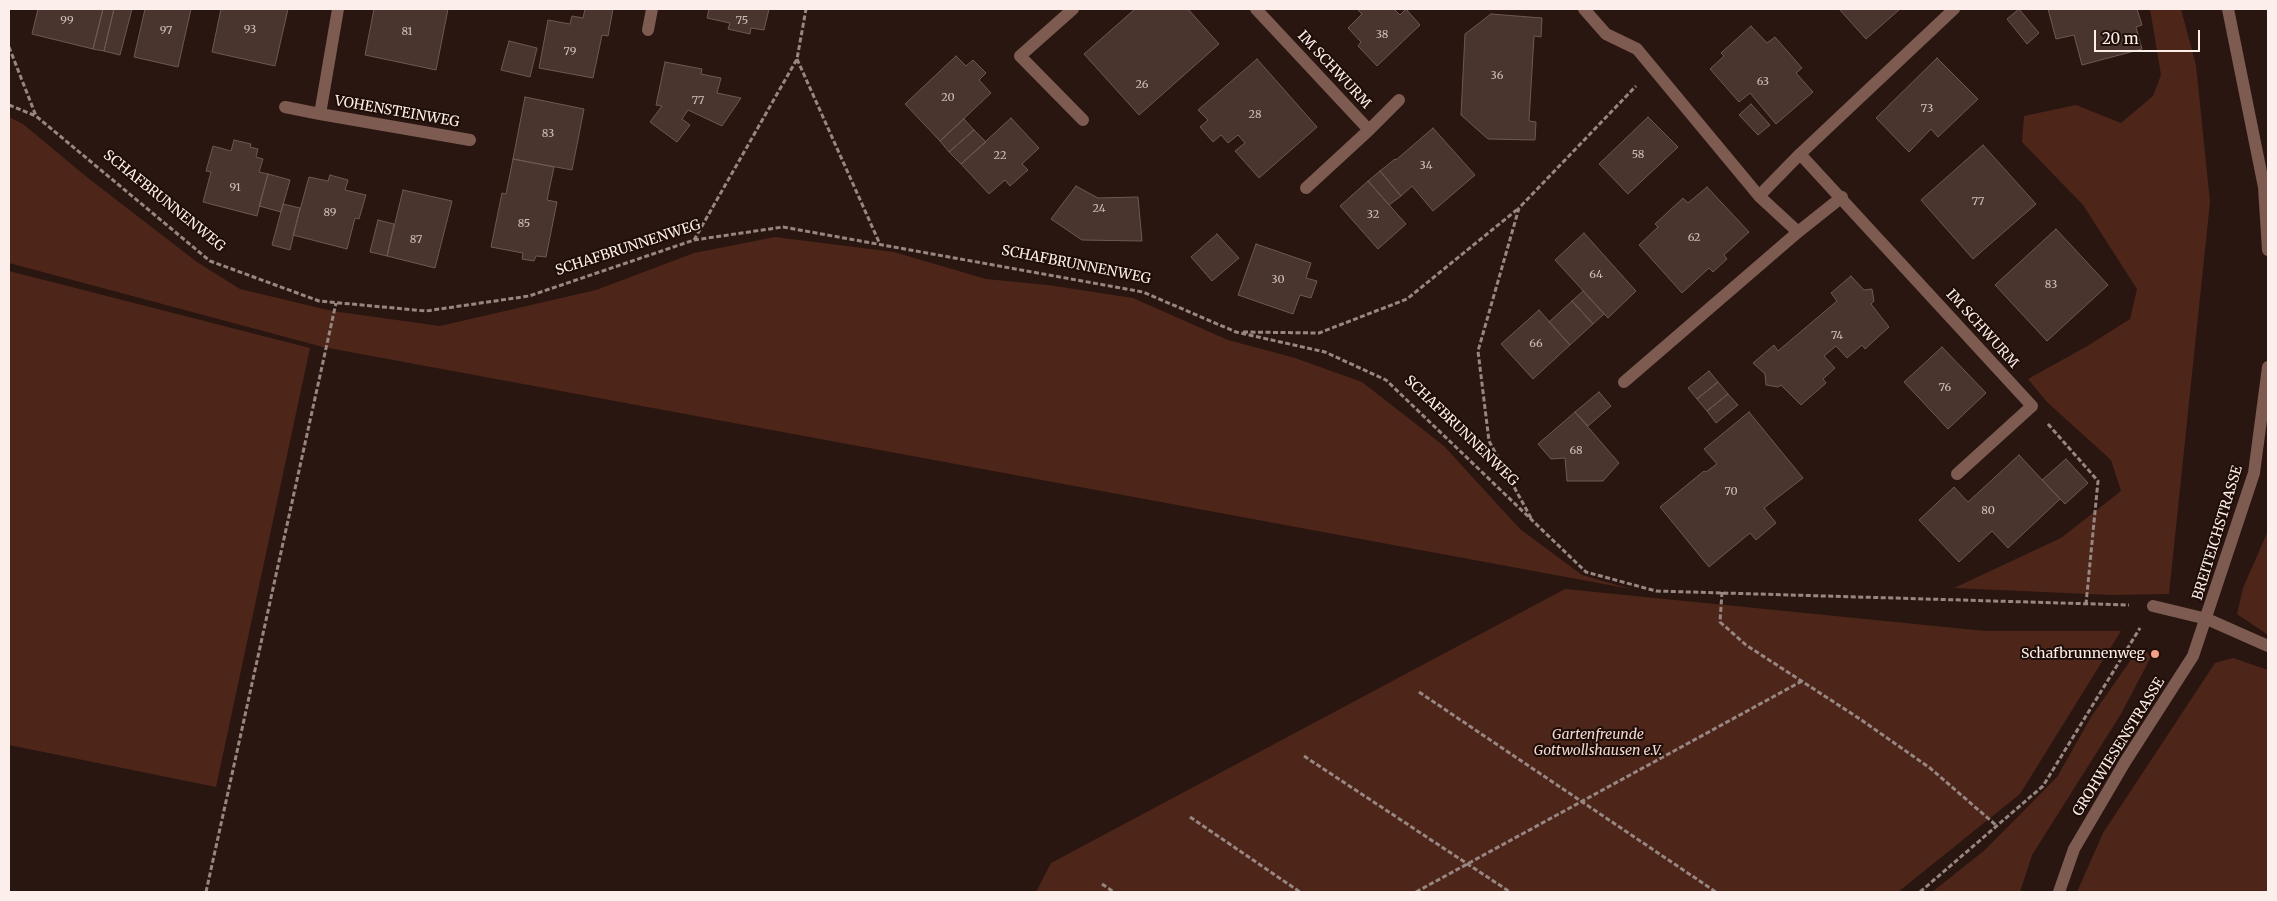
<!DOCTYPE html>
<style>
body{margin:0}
#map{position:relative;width:2277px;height:901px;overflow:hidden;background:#291610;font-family:Merriweather,serif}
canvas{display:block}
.frame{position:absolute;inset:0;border:10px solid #fceeea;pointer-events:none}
.scale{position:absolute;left:2094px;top:30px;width:106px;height:22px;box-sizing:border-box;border:2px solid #fceeea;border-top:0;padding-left:6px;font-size:15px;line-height:18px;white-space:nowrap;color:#fceeea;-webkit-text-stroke:4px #1f0d08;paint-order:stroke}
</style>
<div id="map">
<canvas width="2277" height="901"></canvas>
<div class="frame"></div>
<div class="scale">20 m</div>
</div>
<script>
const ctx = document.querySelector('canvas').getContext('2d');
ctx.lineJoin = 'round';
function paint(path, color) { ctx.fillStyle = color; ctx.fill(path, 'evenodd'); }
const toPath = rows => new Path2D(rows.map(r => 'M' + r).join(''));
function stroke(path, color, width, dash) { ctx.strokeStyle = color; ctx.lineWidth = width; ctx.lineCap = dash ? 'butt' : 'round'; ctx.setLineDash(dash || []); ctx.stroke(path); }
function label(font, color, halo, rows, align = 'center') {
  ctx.font = font + ' Merriweather,serif'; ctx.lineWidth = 4; ctx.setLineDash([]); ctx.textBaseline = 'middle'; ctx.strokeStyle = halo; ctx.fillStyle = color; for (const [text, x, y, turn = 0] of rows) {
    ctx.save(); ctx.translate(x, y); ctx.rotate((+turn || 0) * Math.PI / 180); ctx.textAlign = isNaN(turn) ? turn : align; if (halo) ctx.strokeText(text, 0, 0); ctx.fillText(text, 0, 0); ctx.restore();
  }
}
const green = toPath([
 [2150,9,2181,9,2196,65,2210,202,2169,594,2111,595,1954,588,2061,538,2121,491,2111,460,2047,402,2028,379,2089,345,2130,319,2137,289,2083,205,2022,142,2024,116,2076,105,2121,123,2153,96,2161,75],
 [9,117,23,124,88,178,197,262,240,289,332,311,440,326,596,290,694,253,775,237,894,252,986,279,1048,285,1133,298,1228,340,1295,358,1362,382,1444,446,1520,529,1582,575,1631,589,323,347,9,263],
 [9,271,310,348,216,787,9,745],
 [2268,531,2268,635,2237,614,2243,588],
 [1565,589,1985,631,2121,631,2020,794,1898,892,1036,892,1051,863],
 [2137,651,2147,652,2151,657,2121,714,2032,855,2020,892,1932,892,1985,850,2057,777,2091,717],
 [2233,658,2268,670,2268,892,2077,892,2103,833,2215,663]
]);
const building = toPath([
 [38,9,103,9,93,49,32,34,38,9],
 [103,9,114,9,104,51,93,49,103,9],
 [114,9,132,9,120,55,104,51,114,9],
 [145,9,191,9,178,67,134,57,145,9],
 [221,9,288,9,275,66,212,52,221,9],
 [374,9,448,9,436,70,365,55,374,9],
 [585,9,613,9,608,36,602,35,593,78,539,68,548,20,570,24,572,16,583,18,585,9],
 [709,9,769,9,764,30,751,28,750,34,728,29,730,23,707,18,709,9],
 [1135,9,1188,9,1219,44,1139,115,1084,54,1135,9],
 [1357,9,1394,9,1400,15,1406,9,1420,25,1377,66,1358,46,1361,42,1348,28,1362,14,1357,9],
 [1839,9,1900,9,1866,39,1839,9],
 [2019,9,2039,33,2027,44,2007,19,2019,9],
 [2048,9,2137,9,2142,25,2136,27,2142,49,2082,65,2074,35,2056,39,2048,9],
 [1491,14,1542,18,1541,37,1534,36,1529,121,1536,122,1535,140,1488,139,1461,115,1465,34,1491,14],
 [1751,26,1767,43,1775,37,1802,68,1796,73,1813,92,1776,124,1750,93,1739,102,1710,69,1724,56,1721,53,1751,26],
 [509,41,537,48,530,77,501,70,509,41],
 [956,56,966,66,973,60,986,73,979,80,991,93,940,141,905,104,956,56],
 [1937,58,1978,99,1938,137,1931,129,1909,152,1876,118,1937,58],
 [1257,59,1317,127,1259,178,1235,151,1245,143,1238,135,1228,143,1221,135,1213,142,1200,127,1208,120,1198,110,1257,59],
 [665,62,702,69,701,74,721,78,717,93,741,98,722,126,688,110,682,119,690,125,677,142,650,122,662,106,656,105,665,62],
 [525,97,584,109,572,170,513,159,525,97],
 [1751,104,1770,125,1758,135,1739,115,1751,104],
 [1648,117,1678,147,1628,194,1599,164,1648,117],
 [1011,118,1039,148,1022,164,1028,170,1010,186,1005,180,989,194,961,164,1011,118],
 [964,119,974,130,949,152,940,141,964,119],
 [1433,128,1475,175,1433,211,1412,186,1401,196,1380,171,1395,159,1396,160,1433,128],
 [974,130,986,142,961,164,949,152,974,130],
 [234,140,251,144,250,147,258,149,256,157,263,159,259,172,268,174,257,216,203,202,211,172,206,171,213,146,231,151,234,140],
 [1983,145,2036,204,1973,259,1921,200,1983,145],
 [513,159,554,167,547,200,557,202,546,257,536,256,534,261,522,259,523,253,491,247,502,193,506,194,513,159],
 [1380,171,1401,196,1389,205,1368,181,1380,171],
 [268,174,290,180,281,212,259,206,268,174],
 [330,175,348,180,345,190,366,195,359,219,355,218,347,249,293,235,309,177,328,181,330,175],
 [1368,181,1406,224,1378,249,1340,206,1368,181],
 [1076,186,1098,198,1138,197,1142,241,1082,240,1051,219,1076,186],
 [1707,187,1749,232,1724,255,1727,259,1713,272,1709,268,1682,293,1639,245,1658,227,1655,224,1683,198,1688,203,1707,187],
 [403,190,452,201,435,268,387,256,403,190],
 [283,204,300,208,290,250,272,245,283,204],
 [378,220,394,224,387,256,370,252,378,220],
 [2056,229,2108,285,2047,341,1995,285,2056,229],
 [1584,233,1636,291,1608,318,1555,260,1584,233],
 [1217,234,1239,258,1212,281,1191,257,1217,234],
 [1256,244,1311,263,1306,278,1317,281,1311,298,1300,295,1293,314,1238,295,1256,244],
 [1851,276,1864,290,1872,289,1874,301,1871,304,1889,327,1865,349,1862,345,1847,358,1836,346,1824,356,1835,368,1823,379,1826,383,1801,405,1781,385,1778,387,1766,385,1765,374,1753,363,1774,345,1778,351,1837,301,1831,293,1851,276],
 [1583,291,1604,314,1593,324,1572,301,1583,291],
 [1572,301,1593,324,1570,345,1549,322,1572,301],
 [1539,310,1570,345,1533,379,1501,344,1539,310],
 [1942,347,1986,393,1948,429,1904,382,1942,347],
 [1709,371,1718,382,1697,399,1688,388,1709,371],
 [1718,382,1728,394,1707,411,1697,399,1718,382],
 [1599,392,1611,406,1588,426,1575,412,1599,392],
 [1728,394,1738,405,1716,423,1707,411,1728,394],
 [1575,412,1619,463,1603,481,1567,481,1565,458,1551,459,1538,444,1575,412],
 [1749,412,1803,478,1764,508,1776,523,1756,540,1750,533,1709,567,1660,507,1704,471,1706,472,1717,464,1704,449,1749,412],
 [2019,455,2060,499,2008,548,1992,531,1959,562,1919,520,1954,487,1968,502,2019,455],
 [2066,459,2088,483,2065,504,2042,480,2066,459]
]);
const path = toPath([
 [9,47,36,116],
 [797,59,879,242],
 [9,105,36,116,210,261,319,301,426,311,529,296,694,240,783,227,1143,292,1236,332,1325,352,1386,380,1586,572,1656,591,2129,605],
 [694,240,797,59,806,9],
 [1243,332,1319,333,1407,299,1519,208],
 [2048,424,2098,481,2086,604],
 [1531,518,1489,441,1478,351,1519,208,1636,86],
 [1722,592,1720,622,1746,645,1860,719,1930,768,1997,826],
 [1419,692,1716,892],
 [1304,756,1510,892],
 [1190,817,1300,892],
 [1102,884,1114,892],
 [206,892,336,303],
 [1416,892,1802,681],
 [1920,892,2043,786,2140,628]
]);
const lane = toPath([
 [2153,606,2207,619]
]);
const street = toPath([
 [338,9,320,114,470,140],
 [1073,9,1020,56,1083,120],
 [1256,9,1369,130,1306,188],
 [1584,9,1606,34,1637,49,1759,196,1798,232,1624,382],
 [2228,9,2264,187,2268,250],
 [648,30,652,9],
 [285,107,320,114],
 [1369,130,1399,100],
 [1800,154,1954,9],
 [1759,196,1800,154,2032,406,1957,474],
 [1798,232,1842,197],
 [2207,619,2268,646],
 [2059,892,2074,849,2125,762,2193,656,2254,473,2268,367]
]);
const markers = [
 [2155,654,5,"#f49e86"]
];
const numberNames = [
 ["99",67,21],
 ["75",742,21],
 ["93",250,30],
 ["97",166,31],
 ["81",407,32],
 ["38",1382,35],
 ["79",570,52],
 ["36",1497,76],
 ["63",1763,82],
 ["26",1142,85],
 ["20",948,98],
 ["77",698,101],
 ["73",1927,109],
 ["28",1255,115],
 ["83",548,134],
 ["58",1638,155],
 ["22",1000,156],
 ["34",1426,166],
 ["91",235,188],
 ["77",1978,202],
 ["24",1099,209],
 ["89",330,213],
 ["32",1373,215],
 ["85",524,224],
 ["62",1694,238],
 ["87",416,240],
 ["64",1596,275],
 ["30",1278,280],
 ["83",2051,285],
 ["74",1837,336],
 ["66",1536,344],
 ["76",1945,388],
 ["68",1576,451],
 ["70",1731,492],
 ["80",1988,511]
];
const streetNames = [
 ["IM SCHWURM",1334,70,47],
 ["VOHENSTEINWEG",397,112,10],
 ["SCHAFBRUNNENWEG",164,201,39],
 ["SCHAFBRUNNENWEG",628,248,-18],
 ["SCHAFBRUNNENWEG",1076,265,11],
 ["IM SCHWURM",1982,329,48],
 ["SCHAFBRUNNENWEG",1461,431,44],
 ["BREITEICHSTRASSE",2218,533,-73],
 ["GROHWIESENSTRASSE",2119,747,-58]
];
const poiNames = [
 ["Schafbrunnenweg",2145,654]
];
const parkNames = [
 ["Gartenfreunde",1598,735],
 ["Gottwollshausen e.V.",1598,751]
];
paint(green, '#4e2519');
paint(building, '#49342e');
stroke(building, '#705852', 1);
stroke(path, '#978681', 3, [5, 2.5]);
stroke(lane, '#7e5b51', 12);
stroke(street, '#7e5b51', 12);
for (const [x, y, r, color] of markers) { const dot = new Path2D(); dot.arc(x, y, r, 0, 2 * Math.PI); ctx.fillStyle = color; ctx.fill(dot); stroke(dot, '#1f0d08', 2); }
label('11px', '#cfc0bb', null, numberNames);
label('14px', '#fceeea', '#1f0d08', streetNames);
label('14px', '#fceeea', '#1f0d08', poiNames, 'right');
label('italic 14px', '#efd8d1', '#1f0d08', parkNames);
</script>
